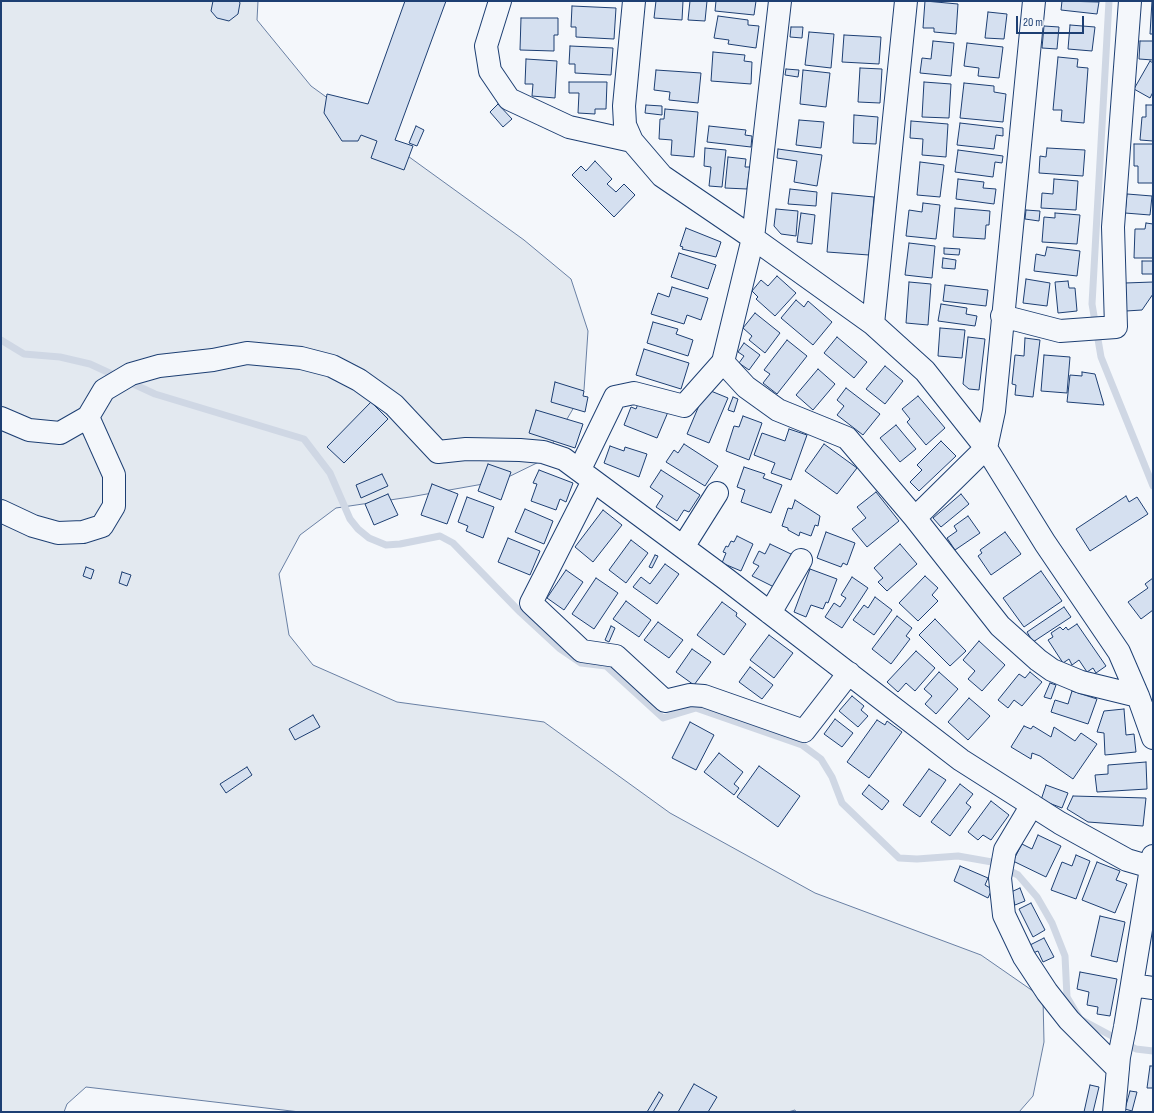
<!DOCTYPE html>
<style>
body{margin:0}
#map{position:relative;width:1154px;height:1113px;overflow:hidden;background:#f4f7fb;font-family:"Sofia Sans Condensed",sans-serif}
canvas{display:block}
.frame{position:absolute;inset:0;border:2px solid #1d3f73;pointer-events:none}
.scale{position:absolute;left:1016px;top:16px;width:68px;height:18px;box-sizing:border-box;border:2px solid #1d3f73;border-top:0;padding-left:5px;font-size:12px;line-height:14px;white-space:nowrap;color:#1d3f73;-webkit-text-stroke:3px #f4f7fb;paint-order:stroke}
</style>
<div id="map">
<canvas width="1154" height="1113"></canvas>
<div class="frame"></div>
<div class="scale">20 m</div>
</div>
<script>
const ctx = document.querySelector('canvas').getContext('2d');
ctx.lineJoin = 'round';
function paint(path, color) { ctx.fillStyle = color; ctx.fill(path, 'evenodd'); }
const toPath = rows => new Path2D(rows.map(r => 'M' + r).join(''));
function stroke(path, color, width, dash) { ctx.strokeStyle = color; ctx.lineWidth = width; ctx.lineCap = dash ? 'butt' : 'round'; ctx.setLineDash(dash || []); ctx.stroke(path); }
const green = toPath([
 [1,1,258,1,257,20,311,86,524,240,571,279,588,331,584,390,543,460,500,481,410,497,336,508,300,535,279,574,289,635,313,665,397,702,544,722,670,813,815,893,981,955,1043,998,1044,1042,1033,1096,1019,1112,796,1112,795,1110,788,1112,300,1112,86,1087,67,1104,64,1112,1,1112,1,1]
]);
const stream = toPath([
 [1109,1,1092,304,1101,357,1153,486],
 [1,340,24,354,60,357,90,364,155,394,304,439,330,473,350,519,358,529,369,538,386,545,400,544,440,536,453,543,520,612,559,648,581,663,606,666,663,718,696,708,802,745,821,759,832,777,842,803,899,858,917,859,958,856,992,862,1018,875,1037,897,1052,923,1065,956,1067,997,1080,1019,1136,1049,1153,1051]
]);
const building = toPath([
 [213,1,239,1,240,3,238,14,229,21,217,18,211,11,213,1],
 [405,1,446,1,395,140,413,146,404,170,371,158,377,141,361,135,358,141,342,141,324,113,327,94,368,104,405,1],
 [656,1,683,1,682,20,654,18,656,1],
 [690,1,707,1,705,21,688,20,690,1],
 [716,1,756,1,754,15,715,11,716,1],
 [925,1,958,4,956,34,934,32,934,28,923,28,925,1],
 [1062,1,1099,2,1097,14,1061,10,1062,1],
 [1152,1,1153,1,1153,34,1150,34,1152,1],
 [572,6,616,8,614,39,576,37,576,27,571,27,572,6],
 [988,12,1007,14,1004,39,985,38,988,12],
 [718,16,748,20,748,25,759,26,756,48,728,44,729,40,714,38,718,16],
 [521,18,558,18,558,35,554,35,554,51,520,50,521,18],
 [1070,25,1095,27,1092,51,1068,49,1070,25],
 [1044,26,1059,27,1057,49,1042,48,1044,26],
 [791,27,803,27,802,38,790,37,791,27],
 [809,32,834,34,831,68,805,65,809,32],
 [844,35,881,37,879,64,842,62,844,35],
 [933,41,954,43,951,76,920,73,922,58,931,59,933,41],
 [1140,41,1153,41,1153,60,1139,59,1140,41],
 [967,43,1003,47,999,78,978,76,979,68,964,66,967,43],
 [570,46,613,48,611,75,575,73,575,64,569,64,570,46],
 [713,52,745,55,744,61,752,62,751,84,711,81,713,52],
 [1058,57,1078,59,1077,67,1088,68,1084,123,1061,121,1062,110,1053,110,1058,57],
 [526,59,557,61,555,98,532,96,533,84,525,84,526,59],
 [1150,61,1153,63,1153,92,1150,98,1134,89,1150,61],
 [860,68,882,69,880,103,858,102,860,68],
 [786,69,799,70,798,77,785,75,786,69],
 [656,70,701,73,698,103,669,100,670,92,654,90,656,70],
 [803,70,830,73,826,107,800,104,803,70],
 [569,82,607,82,606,109,595,109,595,114,578,113,579,93,569,93,569,82],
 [924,82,951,84,949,118,922,117,924,82],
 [964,83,994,86,994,92,1006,94,1003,122,960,118,964,83],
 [498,104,512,119,503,127,490,112,498,104],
 [646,105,662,106,662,115,645,113,646,105],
 [1146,105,1153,105,1153,141,1140,140,1142,117,1146,117,1146,105],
 [665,109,698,112,694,157,671,155,672,140,659,139,660,119,664,119,665,109],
 [854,115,878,117,876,144,853,143,854,115],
 [799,120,824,122,821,148,796,145,799,120],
 [911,121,948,124,946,157,922,155,923,139,910,138,911,121],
 [960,123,1003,128,1003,136,996,135,994,149,957,145,960,123],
 [416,126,424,130,417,146,409,143,416,126],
 [709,126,746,130,745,135,752,136,751,147,707,142,709,126],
 [1134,144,1153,144,1153,183,1138,183,1138,166,1134,166,1134,144],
 [705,148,726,150,722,187,709,186,711,167,704,166,705,148],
 [1047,148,1085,150,1083,176,1039,173,1040,156,1046,157,1047,148],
 [778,149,822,155,817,186,794,182,797,161,777,158,778,149],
 [958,150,1003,156,1002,163,995,162,993,177,955,172,958,150],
 [728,157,746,159,745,167,750,167,747,189,725,188,728,157],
 [595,161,612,179,607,184,616,192,624,184,635,195,614,217,572,175,581,166,586,171,595,161],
 [920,162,944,165,940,197,917,195,920,162],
 [958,179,984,182,983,188,996,189,994,204,956,199,958,179],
 [1054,179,1078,181,1076,210,1041,208,1042,193,1053,194,1054,179],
 [790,189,817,192,816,206,788,204,790,189],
 [832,193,874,197,869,255,827,252,832,193],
 [1127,194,1152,196,1150,215,1125,213,1127,194],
 [923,203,940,205,936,239,906,236,909,210,922,212,923,203],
 [955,208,990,211,989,225,986,225,985,239,953,237,955,208],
 [776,209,798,211,796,236,781,234,774,226,776,209],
 [1026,210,1040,211,1039,221,1025,219,1026,210],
 [801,213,815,215,812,244,797,242,801,213],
 [1055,213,1080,215,1077,244,1042,242,1044,217,1055,218,1055,213],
 [1146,223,1153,224,1153,258,1134,258,1135,229,1145,229,1146,223],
 [686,228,721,242,716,257,682,249,683,247,680,246,686,228],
 [909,243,935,246,932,278,905,275,909,243],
 [1047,247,1080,251,1077,276,1034,271,1036,254,1045,256,1047,247],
 [944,248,960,249,959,255,944,254,944,248],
 [679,253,716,265,708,289,671,277,679,253],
 [943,258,956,260,955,269,942,268,943,258],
 [1142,261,1153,261,1153,274,1142,274,1142,261],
 [777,276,796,293,775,316,756,299,758,297,752,291,761,280,768,286,777,276],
 [1026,279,1050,283,1047,306,1023,303,1026,279],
 [1068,281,1069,288,1075,288,1077,311,1058,313,1055,282,1068,281],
 [909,282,931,284,928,325,906,323,909,282],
 [1153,282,1153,294,1142,310,1126,311,1125,283,1153,282],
 [945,285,988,290,986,306,943,301,945,285],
 [672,287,708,298,701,320,687,315,684,324,651,314,658,293,669,297,672,287],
 [796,300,804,307,808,301,832,322,813,345,781,318,796,300],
 [941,304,967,308,966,314,977,316,975,326,938,321,941,304],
 [755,313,780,333,765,353,749,340,752,336,743,328,755,313],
 [653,322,678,329,676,334,693,340,688,356,647,343,653,322],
 [940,328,965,330,962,358,938,356,940,328],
 [837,337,867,362,854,378,824,353,837,337],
 [968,337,985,339,979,390,969,389,963,384,968,337],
 [1025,338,1040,340,1033,397,1015,395,1016,385,1012,384,1015,355,1024,356,1025,338],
 [787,340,807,356,777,394,763,383,770,374,764,370,787,340],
 [744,343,760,355,749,370,739,363,744,356,738,352,744,343],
 [644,349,689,363,681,389,636,375,644,349],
 [1044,355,1070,357,1067,393,1041,391,1044,355],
 [885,366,903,381,885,404,866,389,885,366],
 [818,369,835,384,813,410,796,395,818,369],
 [1082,372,1095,374,1104,405,1067,402,1070,375,1082,376,1082,372],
 [555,382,584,391,583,396,588,397,585,412,551,402,555,382],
 [846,388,880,414,863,435,837,415,844,406,837,400,846,388],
 [706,389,728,398,709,443,687,434,706,389],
 [918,396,945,428,926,445,907,422,910,419,902,409,918,396],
 [733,397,738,399,734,412,728,410,733,397],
 [371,402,388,419,344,463,327,447,371,402],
 [638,404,668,412,657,438,624,425,631,407,636,409,638,404],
 [536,410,583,424,575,448,529,433,536,410],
 [743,416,762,423,749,460,726,451,734,426,739,427,743,416],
 [896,425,916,449,900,462,880,438,896,425],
 [789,429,807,435,791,480,771,473,775,463,754,455,762,433,785,441,789,429],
 [941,441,956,456,919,491,910,482,922,470,917,465,941,441],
 [684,444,718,466,705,486,666,462,674,450,678,453,684,444],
 [824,444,857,468,837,494,805,471,824,444],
 [610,446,624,451,625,447,647,454,639,477,604,463,610,446],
 [488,464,511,472,501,500,478,491,488,464],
 [744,467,765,474,763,478,782,485,771,513,741,502,745,490,737,487,744,467],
 [539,470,573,483,566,502,560,499,556,510,531,501,537,484,533,483,539,470],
 [661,470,700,495,689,512,684,510,677,521,656,507,663,496,650,487,661,470],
 [382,474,388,486,361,498,356,485,382,474],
 [432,484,458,494,447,524,421,515,432,484],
 [876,492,899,521,867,547,852,529,866,518,857,507,876,492],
 [388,494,398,515,374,525,365,504,388,494],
 [961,494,969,504,941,527,933,518,961,494],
 [1126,496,1129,502,1137,497,1148,514,1090,551,1076,529,1126,496],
 [467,497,494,507,483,538,466,531,468,526,458,522,467,497],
 [795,500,820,516,818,526,815,525,811,536,800,532,799,536,788,530,788,528,782,526,788,508,792,509,795,500],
 [525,509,553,521,544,544,515,532,525,509],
 [603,510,622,525,593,562,575,547,603,510],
 [968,516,980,533,955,550,947,538,957,531,954,526,968,516],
 [826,532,855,543,847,565,843,563,841,567,817,558,826,532],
 [1005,532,1021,554,991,575,978,556,982,553,980,550,1005,532],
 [737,536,753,544,741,571,722,563,726,553,723,552,726,546,728,547,731,541,734,542,737,536],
 [508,538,540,551,530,575,498,562,508,538],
 [631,540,648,553,626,583,609,570,631,540],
 [770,544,793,555,776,588,752,576,759,566,753,563,759,551,765,554,770,544],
 [900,544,917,564,887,591,878,582,883,578,874,568,900,544],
 [655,555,658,556,652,568,649,567,655,555],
 [665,564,679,574,657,604,633,587,641,577,650,584,665,564],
 [86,567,94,570,91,579,83,576,86,567],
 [810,569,837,579,828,603,826,602,823,609,811,605,806,617,794,612,810,569],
 [566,570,583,582,564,610,547,598,566,570],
 [1041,571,1062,601,1024,627,1003,598,1041,571],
 [122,572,131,575,127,586,119,583,122,572],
 [925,576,938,588,932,595,938,601,918,621,899,603,925,576],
 [852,577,868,588,842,628,825,617,834,603,840,607,846,598,841,595,852,577],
 [596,578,618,593,594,629,572,614,596,578],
 [1153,578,1153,610,1141,619,1128,602,1148,588,1145,584,1153,578],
 [875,597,892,610,874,635,853,620,864,605,868,608,875,597],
 [626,601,651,620,639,637,613,619,626,601],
 [722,602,737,613,736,616,746,624,724,655,697,635,722,602],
 [1064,607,1071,617,1033,642,1027,632,1064,607],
 [897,616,912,628,906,636,910,639,891,664,872,649,897,616],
 [935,619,966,651,950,666,919,635,935,619],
 [658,622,683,640,669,658,644,640,658,622],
 [1077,624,1106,666,1096,673,1093,668,1087,672,1079,660,1072,665,1069,659,1063,663,1048,640,1053,637,1051,633,1060,627,1063,630,1066,627,1068,630,1077,624],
 [611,626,615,628,609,642,605,640,611,626],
 [769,635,793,653,774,678,750,660,769,635],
 [979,641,1005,665,982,691,968,679,975,671,963,660,979,641],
 [692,649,711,662,694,685,676,672,692,649],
 [916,651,935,668,915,691,906,683,898,692,887,682,916,651],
 [750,667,773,685,762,699,739,682,750,667],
 [939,672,958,689,936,714,925,704,932,696,924,689,939,672],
 [1030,672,1042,682,1022,706,1014,700,1008,708,998,700,1019,674,1025,678,1030,672],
 [1050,683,1056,685,1051,699,1044,697,1050,683],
 [1072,691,1097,699,1088,724,1051,712,1055,700,1068,704,1072,691],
 [852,696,864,706,861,710,868,716,858,727,839,711,852,696],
 [969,698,990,716,968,740,948,722,969,698],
 [1124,709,1126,735,1134,734,1136,752,1105,755,1104,733,1097,732,1104,711,1124,709],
 [313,715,320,727,295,740,289,729,313,715],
 [835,719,853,733,842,747,824,734,835,719],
 [877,720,885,725,887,721,902,732,869,778,847,762,877,720],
 [690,722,714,735,696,770,672,758,690,722],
 [1024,726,1031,729,1033,726,1051,737,1054,727,1075,741,1081,733,1097,744,1073,779,1040,756,1032,753,1031,759,1011,747,1024,726],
 [719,753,743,772,734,784,739,788,734,795,704,772,719,753],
 [1146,762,1147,789,1097,792,1095,775,1108,774,1108,765,1146,762],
 [759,766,800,796,778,827,737,797,759,766],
 [247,767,252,775,226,793,220,784,247,767],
 [929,769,946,780,920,817,903,805,929,769],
 [960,784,973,794,966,803,971,807,950,836,931,822,960,784],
 [869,785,889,801,882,810,862,794,869,785],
 [1046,785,1068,793,1062,808,1041,800,1046,785],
 [1073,796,1146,798,1143,826,1088,822,1067,809,1073,796],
 [991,801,1009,815,991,840,983,835,978,840,968,832,991,801],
 [1038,835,1061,846,1046,877,1013,861,1022,844,1032,849,1038,835],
 [1076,855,1090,861,1076,899,1051,890,1062,862,1072,866,1076,855],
 [1097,862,1120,871,1116,880,1127,884,1115,913,1082,900,1097,862],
 [960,866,988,878,985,885,992,889,988,898,954,881,960,866],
 [1020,888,1025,901,1015,905,1011,892,1020,888],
 [1031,903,1045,930,1033,937,1019,909,1031,903],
 [1100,916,1125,922,1117,962,1091,956,1100,916],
 [1044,938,1054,957,1043,962,1038,951,1033,953,1030,945,1044,938],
 [1080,972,1117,979,1110,1016,1097,1014,1098,1007,1087,1005,1089,992,1077,989,1080,972],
 [1150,1066,1153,1066,1153,1088,1147,1088,1150,1066],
 [694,1084,717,1097,708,1112,678,1112,694,1084],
 [1090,1085,1099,1087,1093,1112,1084,1112,1090,1085],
 [1130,1091,1137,1092,1132,1111,1125,1109,1130,1091],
 [659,1092,663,1095,653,1112,647,1112,659,1092]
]);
const minor = toPath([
 [500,1,486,46,490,71,509,99,569,127,632,141],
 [634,1,624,106,625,125,632,141,662,176,753,238,873,324,925,371,986,448,1045,543,1119,652,1138,696,1153,738],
 [780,1,753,238,723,362,746,387,778,410,847,438,915,518,1000,626,1038,660,1052,670,1081,682,1138,696],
 [1002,316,1060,331,1116,327,1113,227,1130,1],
 [873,324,906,1],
 [1,418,29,430,60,433,88,417,104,390,131,374,159,366,213,360,247,353,301,358,332,366,359,380,394,405,438,452,466,449,520,450,543,452,564,459,726,579,961,760,1060,823,1127,860,1151,867],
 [580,469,615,397,634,393,684,406,723,362],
 [593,481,531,603,582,651,616,656,665,701,690,695,704,696,804,731,849,673],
 [1,511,33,526,58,533,83,532,102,526,114,506,114,475,88,417],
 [915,518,986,448,994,411,1034,1],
 [683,547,717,493],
 [770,613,801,560],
 [1032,805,1005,850,1000,878,1004,915,1024,957,1047,992,1069,1020,1118,1069],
 [1132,985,1153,988],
 [1114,1112,1119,1057,1125,1027,1153,856]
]);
paint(green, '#e3e9f0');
stroke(green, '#687fa3', 1);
stroke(stream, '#cfd7e4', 7);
paint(building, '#d5e0f0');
stroke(building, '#1d3f73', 1);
stroke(minor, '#1d3f73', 24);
stroke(minor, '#f4f7fb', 22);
</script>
